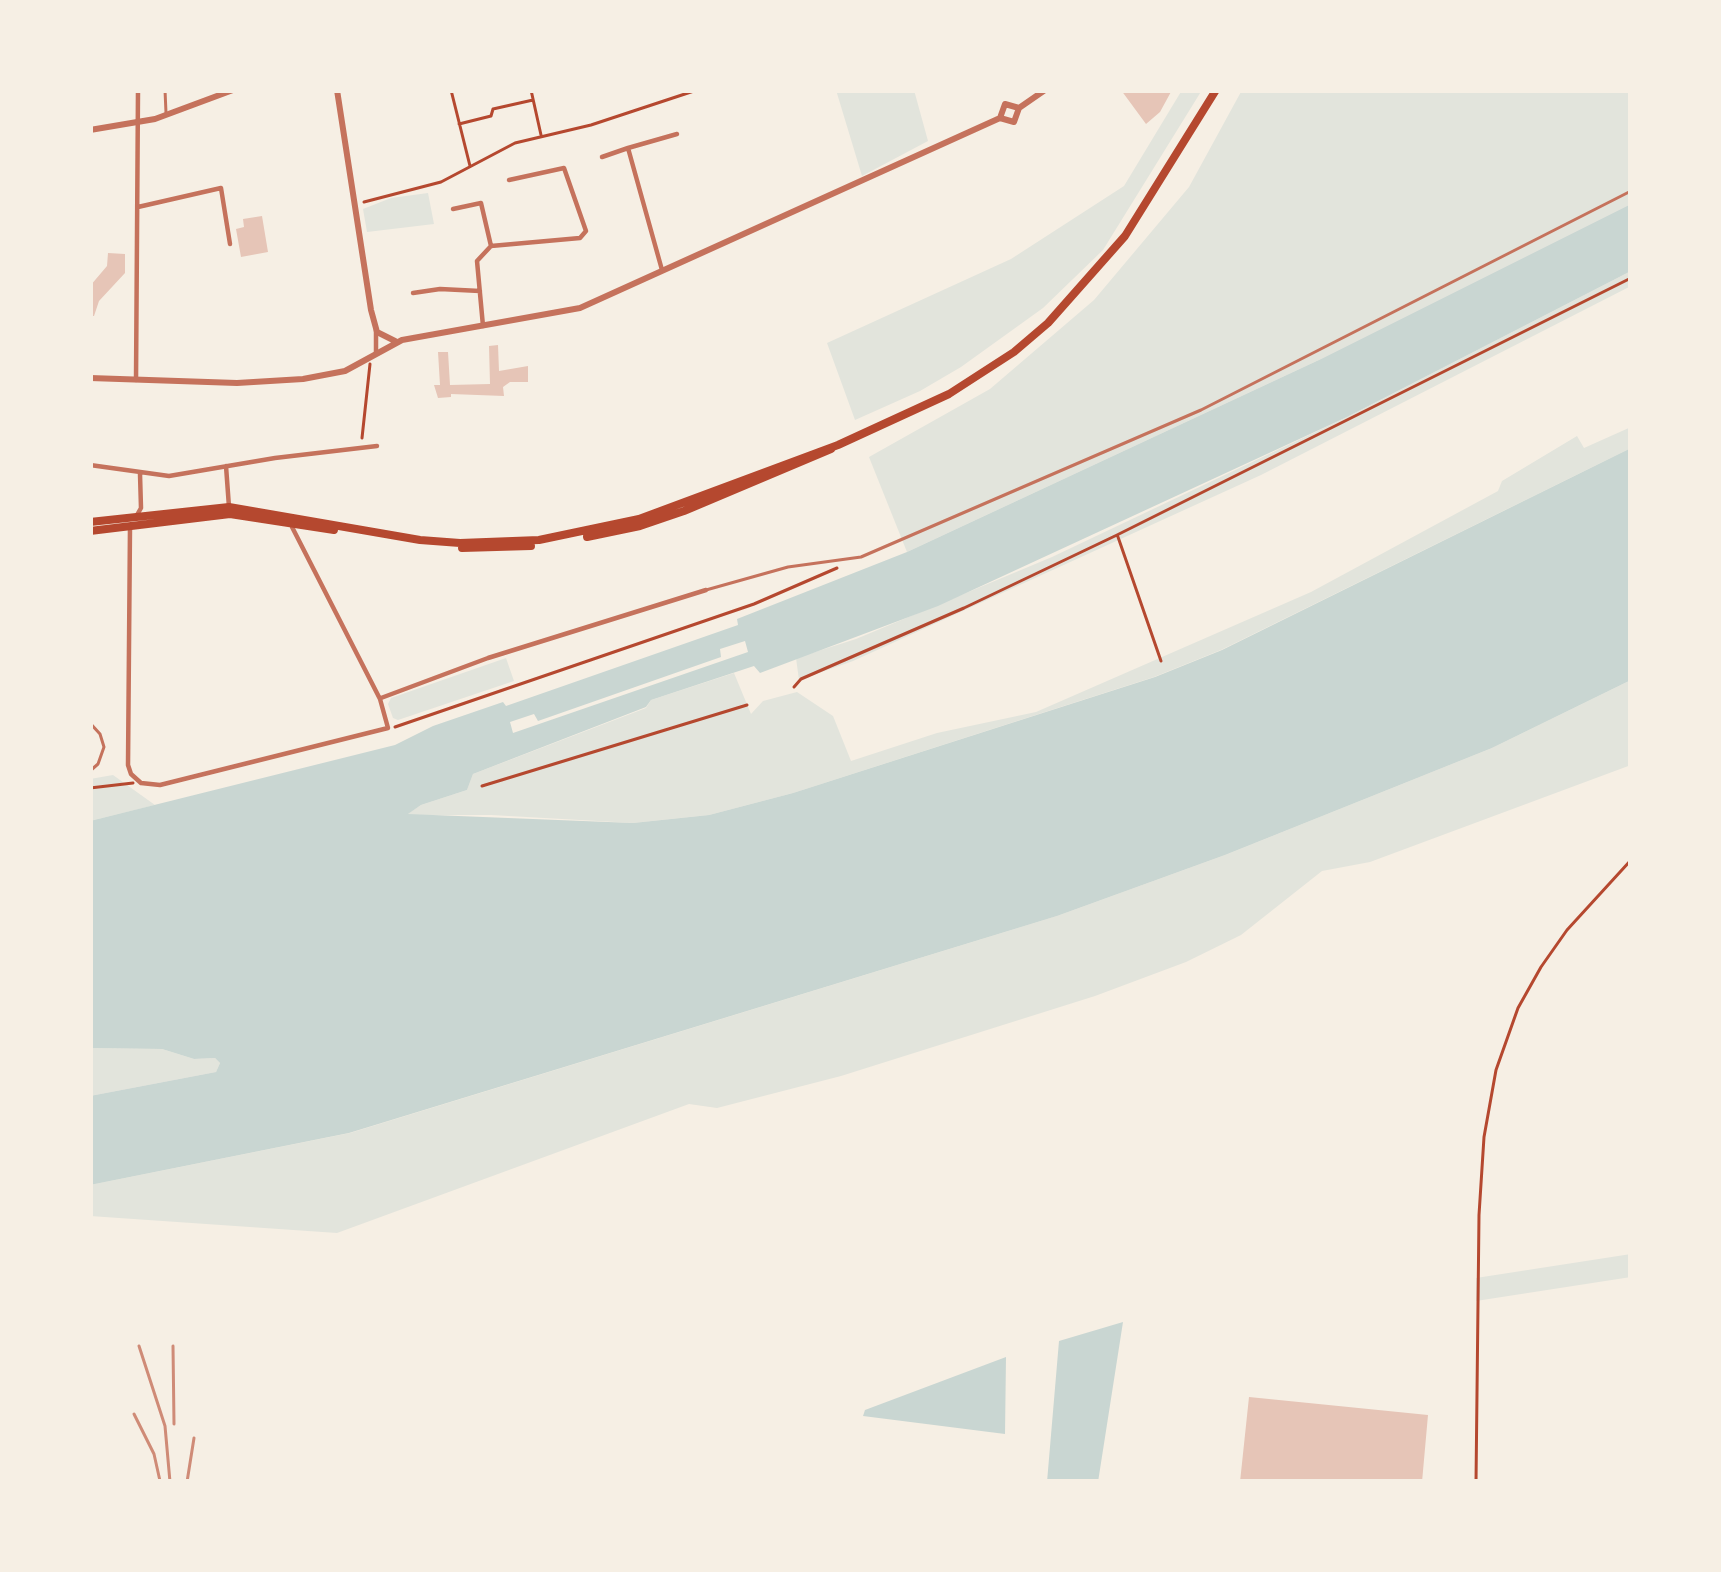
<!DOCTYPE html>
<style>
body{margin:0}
#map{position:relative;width:1721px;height:1572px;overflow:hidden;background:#f6efe4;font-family:"DM Sans",sans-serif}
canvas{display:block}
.frame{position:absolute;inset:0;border:93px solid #f6efe4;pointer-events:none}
</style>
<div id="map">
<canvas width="1721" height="1572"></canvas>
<div class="frame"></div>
</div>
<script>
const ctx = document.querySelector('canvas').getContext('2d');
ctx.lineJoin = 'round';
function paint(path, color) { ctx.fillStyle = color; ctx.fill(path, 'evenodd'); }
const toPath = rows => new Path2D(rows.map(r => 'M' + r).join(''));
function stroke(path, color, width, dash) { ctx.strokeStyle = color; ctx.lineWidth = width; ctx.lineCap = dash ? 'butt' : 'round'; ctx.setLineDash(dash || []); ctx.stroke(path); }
const green = toPath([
 [836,90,914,90,928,141,862,176],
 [1182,90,1202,90,1103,250,1043,308,961,367,920,391,855,420,827,343,1011,259,1124,186],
 [1242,90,1631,90,1631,204,1321,359,907,552,869,457,990,389,1094,300,1189,187],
 [428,193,434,224,367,232,363,209,391,198],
 [1631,271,1631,286,1261,475,853,661,799,680,796,658,856,639,1052,557,1347,417],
 [1631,427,1631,448,1221,650,1154,677,793,793,709,815,633,823,491,815,406,815,421,805,467,790,473,774,646,708,651,700,734,673,751,714,763,701,797,692,833,716,851,761,937,733,1036,712,1311,592,1498,491,1502,481,1577,436,1584,448],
 [506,658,514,681,398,720,393,718,388,704,391,698],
 [1631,680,1631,765,1370,862,1322,871,1241,935,1186,962,1095,996,841,1076,717,1108,689,1104,337,1233,90,1216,90,1185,350,1133,1057,916,1225,855,1492,748],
 [113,775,155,805,90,821,90,779],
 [90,1048,162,1049,194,1059,215,1058,220,1063,216,1072,90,1096],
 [1631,1254,1631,1277,1476,1301,1476,1278]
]);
const water = toPath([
 [1631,204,1631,271,1347,417,938,606,760,673,754,666,651,700,646,707,473,774,467,790,421,805,408,814,633,823,709,815,793,793,1155,677,1222,650,1631,448,1631,680,1492,748,1225,855,1057,916,349,1133,90,1185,90,1096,216,1072,220,1063,215,1058,194,1059,162,1049,90,1048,90,821,395,745,433,726,503,702,506,706,738,625,737,619,907,552,1321,359],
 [745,641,748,652,513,733,510,722,534,714,538,721,721,657,720,649],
 [1123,1322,1098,1482,1047,1482,1059,1341],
 [1006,1357,1005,1434,863,1416,865,1410]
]);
const building = toPath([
 [1121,90,1172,90,1160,112,1146,124],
 [262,216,268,252,241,257,236,229,244,227,243,219],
 [108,253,125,254,125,273,99,301,94,316,90,316,90,286,107,266],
 [498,345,499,371,528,366,528,382,510,382,503,387,504,396,451,394,451,397,438,398,434,385,440,385,438,352,448,352,450,385,490,384,489,346],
 [1249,1397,1428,1415,1422,1482,1240,1482]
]);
const path = toPath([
 [451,90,470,166],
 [531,90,541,135],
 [459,124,491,116,493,109,533,100],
 [364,202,441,182,515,143,591,125,697,90],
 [362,438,370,364],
 [1118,537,1161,661],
 [794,687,801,679,964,608,1117,535,1631,278],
 [395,727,754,604,837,568],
 [482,786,747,705],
 [90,788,133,783],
 [1476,1482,1479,1215,1484,1137,1496,1070,1518,1008,1541,967,1567,930,1631,860]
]);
const service = toPath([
 [165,90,166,113],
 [706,590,788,567,861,557,1201,410,1631,191],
 [90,723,100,734,104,747,98,764,90,771]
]);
const minor = toPath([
 [602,157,628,148],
 [138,207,221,188,230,244],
 [453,209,481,203,491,246],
 [662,270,628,148,677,134],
 [413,293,440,289,480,291],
 [483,326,477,261,491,246,580,238,586,231,564,168,509,180],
 [376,329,376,353],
 [136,380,138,90],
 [90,465,169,476,275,458,377,446],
 [226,466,229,507],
 [137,515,141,508,140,474],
 [130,527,128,765,131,774,141,783,160,785,388,728,380,699,292,527],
 [381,698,488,658,706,590]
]);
const tertiary = toPath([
 [337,90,371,310,377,332,395,341],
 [1000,118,1005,104,1019,108],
 [90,130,155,119,233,90],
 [90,378,237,383,303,379,345,371,402,340,580,308,1000,118,1014,122,1019,108,1045,90]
]);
const secondary = toPath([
 [90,522,229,507,420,540,460,543,539,540,639,519,838,445,949,394,1014,352,1048,323,1125,236,1216,90],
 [90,531,230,514,334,530],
 [587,537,640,526,684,511,831,449],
 [462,548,531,546]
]);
const rail = toPath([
 [139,1346,165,1426,170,1482],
 [173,1346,174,1424],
 [134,1414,154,1454,160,1481],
 [187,1482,194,1438]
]);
paint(green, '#e2e4dc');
paint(water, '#c9d6d2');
paint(building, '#e6c5b7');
stroke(path, '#b5482f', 3);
stroke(service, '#c5725c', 3);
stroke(minor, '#c5725c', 4.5);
stroke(tertiary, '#c5725c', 6);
stroke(secondary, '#b5482f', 8);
stroke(rail, '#cf8b77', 3);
</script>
